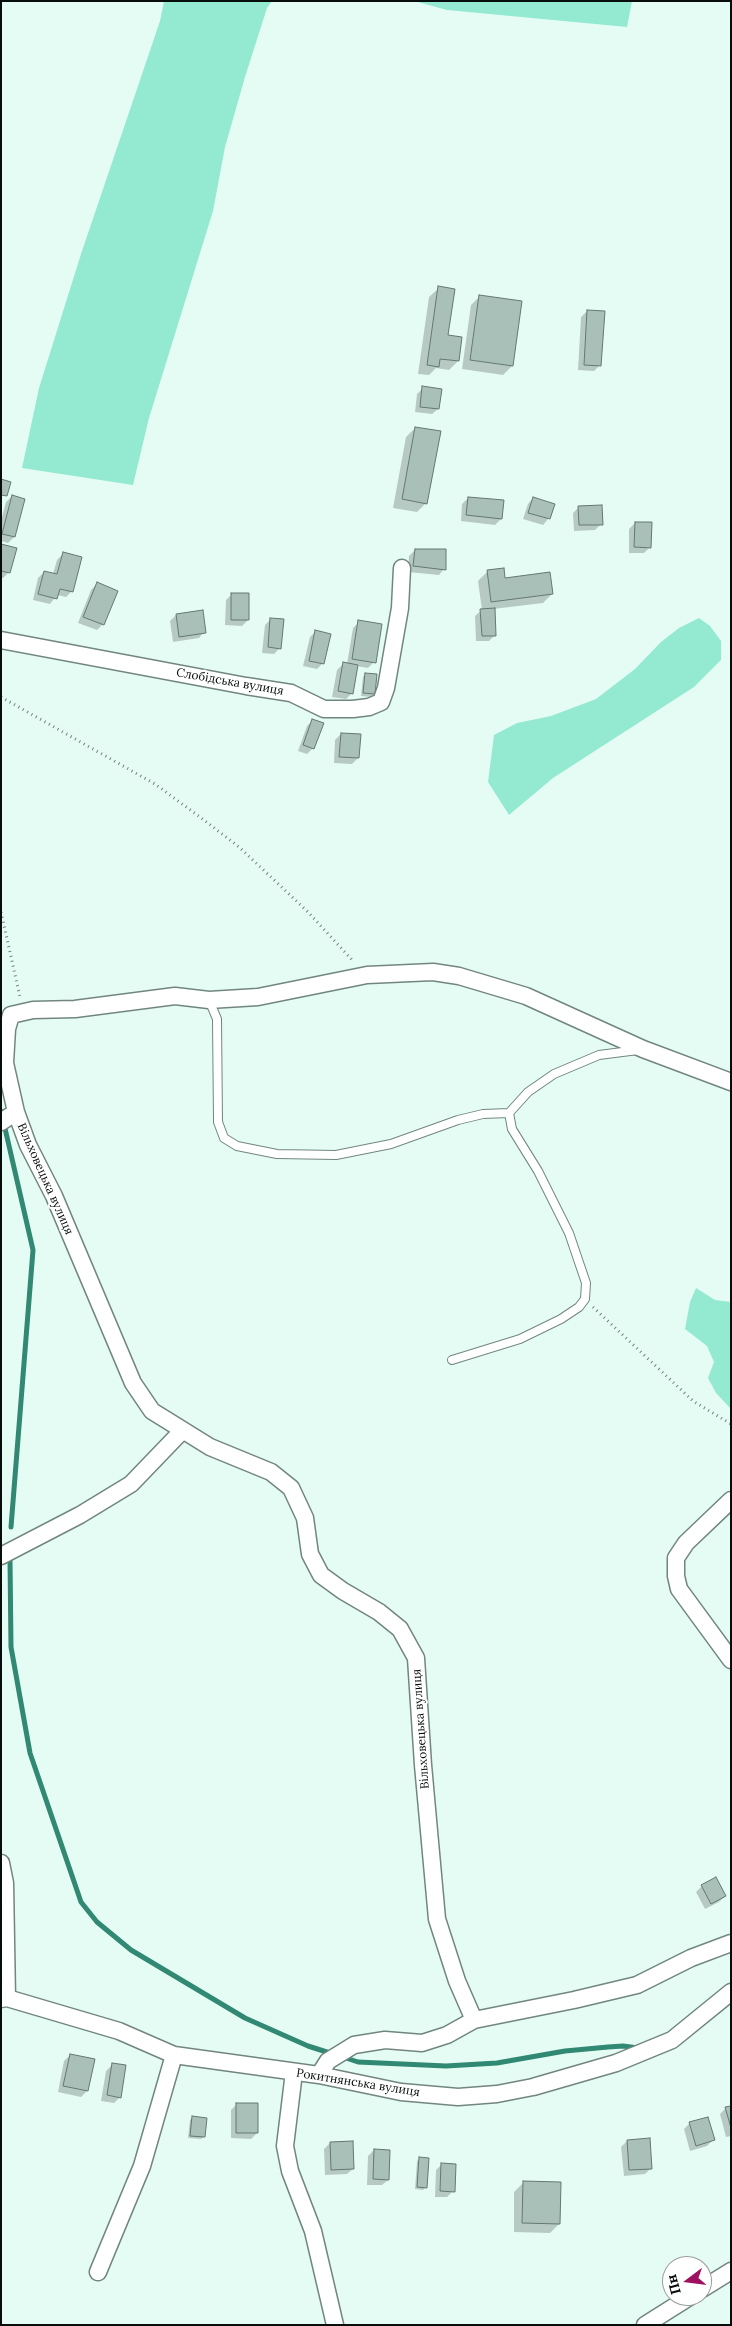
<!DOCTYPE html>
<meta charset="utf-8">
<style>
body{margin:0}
#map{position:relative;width:732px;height:2326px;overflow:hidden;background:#e5fcf4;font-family:Lora,serif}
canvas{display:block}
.frame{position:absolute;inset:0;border:2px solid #060d0b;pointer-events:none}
.north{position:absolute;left:662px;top:2256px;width:50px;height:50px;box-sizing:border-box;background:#fff;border:1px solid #9b9e9d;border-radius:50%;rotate:255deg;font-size:14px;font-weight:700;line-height:20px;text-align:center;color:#060d0b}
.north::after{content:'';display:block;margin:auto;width:18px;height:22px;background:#9d1160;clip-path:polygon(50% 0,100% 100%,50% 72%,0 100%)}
</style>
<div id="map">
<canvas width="732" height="2326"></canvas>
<div class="frame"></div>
<div class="north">Пн</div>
</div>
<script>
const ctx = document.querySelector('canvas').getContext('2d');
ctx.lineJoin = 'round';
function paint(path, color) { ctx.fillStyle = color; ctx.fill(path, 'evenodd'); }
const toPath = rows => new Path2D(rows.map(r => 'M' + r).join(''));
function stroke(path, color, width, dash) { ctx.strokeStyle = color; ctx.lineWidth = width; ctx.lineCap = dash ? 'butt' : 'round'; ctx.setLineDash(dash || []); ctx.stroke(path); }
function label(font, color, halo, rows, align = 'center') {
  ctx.font = font + ' Lora,serif'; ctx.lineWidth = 4; ctx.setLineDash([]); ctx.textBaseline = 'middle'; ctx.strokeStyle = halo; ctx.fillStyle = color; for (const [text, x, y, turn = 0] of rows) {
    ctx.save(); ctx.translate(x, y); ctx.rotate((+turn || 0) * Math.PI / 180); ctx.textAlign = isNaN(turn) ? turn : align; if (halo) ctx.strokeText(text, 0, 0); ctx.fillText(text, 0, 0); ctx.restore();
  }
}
const green = toPath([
 [164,1,272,1,267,8,245,77,225,147,213,211,149,418,133,485,22,468,39,388,81,254,160,21],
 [414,1,632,1,627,27,447,10],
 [699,618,710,626,721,641,721,660,694,687,553,778,509,815,488,782,494,735,517,723,551,716,596,699,635,669,661,642,679,628],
 [696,1288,715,1300,731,1302,731,1409,716,1393,708,1378,714,1362,707,1346,685,1329,690,1302]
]);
const shadow = toPath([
 [439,288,446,336,458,361,449,370,436,368,429,375,418,374,429,297],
 [480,296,521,302,512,366,503,375,462,369,471,305],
 [587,311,600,365,594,371,578,370,581,317],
 [423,388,438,409,432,414,415,412,417,394],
 [415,428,426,503,417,512,393,508,406,437],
 [12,496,14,537,8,543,1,541,1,521,6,502],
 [468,498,501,519,495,525,461,521,462,504],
 [533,498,553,505,548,519,543,525,523,519,528,504],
 [579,507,601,524,595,530,574,531,573,513],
 [635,523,650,547,644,553,629,553,629,529],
 [1,545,9,572,3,578,1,578],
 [415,550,444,569,439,575,408,572,409,556],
 [63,554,72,591,66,597,57,595,50,604,33,600,38,578,44,572,53,574,57,560],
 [503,570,504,579,552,594,543,603,493,609,495,635,489,641,476,641,475,616,482,610,478,581,487,572],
 [97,584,103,624,97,630,78,623,91,590],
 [232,594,248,620,242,626,225,625,226,600],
 [176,615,204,632,199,638,173,642,170,621],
 [271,619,280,648,274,654,262,653,265,625],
 [359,622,374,662,368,668,356,666,352,693,346,699,332,697,337,670,343,664,347,664,353,628],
 [316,631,323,663,317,669,303,666,310,637],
 [365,674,375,675,374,694,371,697,361,696,363,677],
 [313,720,313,748,307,754,298,751,307,726],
 [341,734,358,758,352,764,334,763,335,740],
 [702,1886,725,1896,719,1902,705,1909,696,1892],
 [70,2055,87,2091,81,2097,58,2092,64,2061],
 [112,2065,120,2097,114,2103,101,2101,106,2071],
 [237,2104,257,2133,251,2139,231,2138,231,2110],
 [731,2107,731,2136,726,2137,720,2114,726,2108],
 [193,2117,204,2137,201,2139,188,2138,190,2120],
 [690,2123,713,2140,707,2146,690,2151,684,2129],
 [627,2141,651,2168,645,2174,624,2176,621,2147],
 [330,2143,353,2169,347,2174,325,2175,324,2149],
 [374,2150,388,2180,382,2185,367,2185,368,2156],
 [419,2159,426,2187,423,2190,415,2189,417,2161],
 [442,2164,453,2191,447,2197,435,2197,436,2170],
 [523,2183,559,2224,550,2233,514,2232,514,2192]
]);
const stream = toPath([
 [1,1111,33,1250,11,1527],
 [10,1560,11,1647,30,1753,81,1902,97,1922,131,1950,245,2018,308,2046,333,2054],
 [343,2057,358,2062,446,2066,497,2063,565,2051,608,2047,623,2046,638,2048]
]);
const building = toPath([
 [438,286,455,289,448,335,462,337,459,361,440,359,439,367,427,365,438,286],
 [479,295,522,301,513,366,470,360,479,295],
 [587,310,605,311,601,366,584,365,587,310],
 [422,386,442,389,439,409,420,407,422,386],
 [415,427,441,431,427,504,402,499,415,427],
 [1,479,11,482,7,496,1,495,1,479],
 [12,495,25,499,15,537,2,534,12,495],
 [468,497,504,500,502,519,466,515,468,497],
 [533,497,555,504,550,519,528,513,533,497],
 [602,505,603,525,579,525,578,506,602,505],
 [635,522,652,522,651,548,634,547,635,522],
 [1,544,17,548,10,573,1,571,1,544],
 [415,549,446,549,446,570,413,566,415,549],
 [63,552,82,557,73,592,60,589,57,599,38,594,44,571,57,574,63,552],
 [504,568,505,578,550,572,553,594,491,602,487,570,504,568],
 [97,582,118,591,104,625,83,617,97,582],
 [231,593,249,593,249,620,231,620,231,593],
 [495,608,496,636,482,636,480,609,495,608],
 [203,610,206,633,179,637,176,614,203,610],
 [270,618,284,619,281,649,268,647,270,618],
 [358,620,382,624,376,663,352,659,358,620],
 [315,630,331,634,324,664,309,661,315,630],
 [343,662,358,665,353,694,338,691,343,662],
 [365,673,377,674,375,694,363,693,365,673],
 [312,719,324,723,314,749,303,745,312,719],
 [341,733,361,734,359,758,339,757,341,733],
 [716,1877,726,1896,711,1904,701,1885,716,1877],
 [70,2054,95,2059,88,2091,63,2086,70,2054],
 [112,2063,126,2065,121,2098,107,2095,112,2063],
 [236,2103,258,2103,258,2133,236,2133,236,2103],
 [731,2106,731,2128,725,2107,731,2106],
 [192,2116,207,2118,205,2137,190,2136,192,2116],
 [708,2117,715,2140,696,2146,689,2122,708,2117],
 [650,2138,652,2169,629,2170,627,2140,650,2138],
 [353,2141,354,2169,331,2170,330,2142,353,2141],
 [374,2149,390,2150,389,2180,373,2179,374,2149],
 [419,2157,429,2158,427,2188,417,2187,419,2157],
 [441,2163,456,2164,455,2192,440,2191,441,2163],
 [523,2181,561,2182,560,2224,522,2223,523,2181]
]);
const path = toPath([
 [1,697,155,784,200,817,239,847,272,878,308,912,354,962],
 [1,912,20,997],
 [593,1307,693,1401,731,1424]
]);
const lane = toPath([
 [209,1000,217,1019,218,1122,224,1138,237,1146,277,1154,336,1155,391,1144,458,1120,483,1114,509,1113],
 [452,1360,520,1339,561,1319,579,1307,585,1299,586,1283,569,1233,538,1171,512,1129,509,1113,528,1092,554,1074,599,1055,638,1050]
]);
const street = toPath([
 [1,640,246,686,291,693,324,709,353,709,369,707,381,702,386,688,400,608,402,568],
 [1,1122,16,1112],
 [731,1500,686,1543,676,1558,676,1576,679,1589,731,1660],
 [1,1556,80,1515,131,1484,182,1431],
 [1,1863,5,1883,7,1998],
 [1,1999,7,1998,119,2031,174,2055,319,2075,401,2092,458,2097,497,2094,533,2087,616,2063,672,2040,731,1992],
 [474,2020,457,1981,437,1919,423,1765,416,1658,400,1629,379,1612,343,1591,321,1575,310,1554,305,1518,291,1488,271,1472,210,1447,152,1411,133,1383,54,1196,28,1145,16,1112,5,1063,7,1029,11,1015,33,1010,75,1009,175,996,209,1000,258,997,367,975,433,972,459,976,526,996,643,1049,731,1082],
 [294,2072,285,2146,290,2171,313,2231,335,2325],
 [319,2075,328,2061,354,2045,385,2040,422,2043,447,2035,474,2020,574,2000,637,1985,691,1958,731,1943],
 [98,2272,142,2166,174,2055],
 [702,2289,731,2271],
 [645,2325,691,2296]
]);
const streetNames = [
 ["Слобідська вулиця",230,682,10],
 ["Вільховецька вулиця",45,1179,66],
 ["Вільховецька вулиця",421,1729,-94],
 ["Рокитнянська вулиця",358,2083,9]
];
paint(green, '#94ead1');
paint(shadow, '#0003');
stroke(stream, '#318873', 5);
paint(building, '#a9c0b8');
stroke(building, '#637871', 1);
stroke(lane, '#71867f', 10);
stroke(street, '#71867f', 19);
stroke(path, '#74837e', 3, [1, 4]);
stroke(lane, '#fff', 8);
stroke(street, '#fff', 16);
label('12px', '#060d0b', '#fff', streetNames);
</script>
